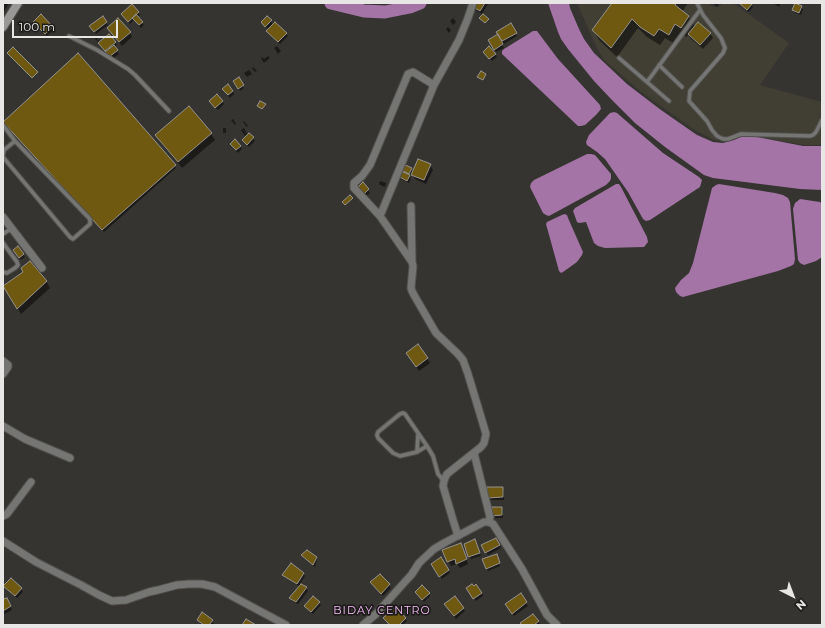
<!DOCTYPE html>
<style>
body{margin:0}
#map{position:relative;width:825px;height:628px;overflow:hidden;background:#363431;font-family:Montserrat,sans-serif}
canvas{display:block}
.frame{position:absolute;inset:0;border:4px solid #e8e7e5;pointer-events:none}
.north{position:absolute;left:773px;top:576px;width:40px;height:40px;-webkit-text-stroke:3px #1d1c1a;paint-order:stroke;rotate:138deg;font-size:11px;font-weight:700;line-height:16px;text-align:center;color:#e8e7e5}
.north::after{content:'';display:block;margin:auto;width:14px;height:18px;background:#e8e7e5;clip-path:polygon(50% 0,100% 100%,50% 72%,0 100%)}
.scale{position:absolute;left:12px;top:20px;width:106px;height:18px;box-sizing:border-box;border:2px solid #e8e7e5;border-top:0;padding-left:5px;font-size:12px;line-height:14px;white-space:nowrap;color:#e8e7e5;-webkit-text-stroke:3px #1d1c1a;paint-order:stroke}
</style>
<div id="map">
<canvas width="825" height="628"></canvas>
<div class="frame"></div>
<div class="north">N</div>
<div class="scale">100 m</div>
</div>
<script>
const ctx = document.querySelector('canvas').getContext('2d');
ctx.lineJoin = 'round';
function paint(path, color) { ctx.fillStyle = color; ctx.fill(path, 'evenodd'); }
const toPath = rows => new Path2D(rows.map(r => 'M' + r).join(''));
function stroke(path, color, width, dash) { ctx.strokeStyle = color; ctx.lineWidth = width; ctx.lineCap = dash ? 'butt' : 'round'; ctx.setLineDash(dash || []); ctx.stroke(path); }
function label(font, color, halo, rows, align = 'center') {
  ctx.font = font + ' Montserrat,sans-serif'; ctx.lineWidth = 3.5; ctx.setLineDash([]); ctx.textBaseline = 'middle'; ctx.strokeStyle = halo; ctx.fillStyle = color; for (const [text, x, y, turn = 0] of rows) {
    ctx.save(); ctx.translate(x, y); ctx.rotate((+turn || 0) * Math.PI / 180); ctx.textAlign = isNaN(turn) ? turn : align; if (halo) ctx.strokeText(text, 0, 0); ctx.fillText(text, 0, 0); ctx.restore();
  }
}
const built = toPath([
 [577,3,707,3,714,7,719,7,723,3,733,3,789,43,760,85,822,102,822,143,819,145,804,145,747,135,741,136,726,141,714,140,693,129,641,92,604,60,595,44]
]);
const water = toPath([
 [548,3,569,3,570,8,579,29,584,39,594,53,627,84,661,110,697,135,713,142,723,143,734,140,743,136,752,136,803,146,822,146,822,190,800,189,713,178,704,175,665,147,635,123,611,99,594,81,568,49,561,39,558,32],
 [533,31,537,31,558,59,600,105,601,109,596,115,585,125,581,126,578,126,502,54,502,51,504,49],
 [614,112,617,113,663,153,699,177,702,180,700,187,650,220,646,221,643,219,628,192,605,159,597,152,587,145,586,142,589,135,610,113],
 [587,154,591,154,595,155,611,174,611,178,610,181,606,185,549,216,546,215,543,213,530,187,531,183,534,180],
 [616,184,619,184,621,187,647,237,648,242,644,247,605,248,598,246,594,243,586,222,579,223,577,222,573,211,575,208],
 [719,184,775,193,783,195,788,198,790,202,795,259,794,264,791,266,778,271,683,297,680,296,676,292,675,288,681,280,689,273,693,263,712,188,716,185],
 [800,199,820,202,822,204,822,257,816,261,804,265,800,263,798,260,793,209,795,203],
 [564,214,567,215,568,218,583,252,582,255,577,262,563,272,561,273,559,271,546,224,547,222]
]);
const shadow = toPath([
 [3,3,9,3,3,13],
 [476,3,487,3,488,4,482,14,475,10,474,7],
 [613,3,688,3,682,12,688,16,695,27,710,33,713,38,703,49,691,39,688,34,687,37,681,33,675,44,665,38,660,45,647,37,638,28,617,57,599,40,594,30],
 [713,3,717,3,718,5,717,7],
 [740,3,750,3,753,7,749,12,742,6],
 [773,3,781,3,779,7],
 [801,7,803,9,801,15,795,13,793,10],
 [138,12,140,15,137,17,144,25,141,28,134,20,130,24,122,14],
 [453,18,456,22,453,25,450,21],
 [271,21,273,25,286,34,288,36,280,44,269,34,269,30,262,22],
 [106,22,108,25,96,34,92,29],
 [510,24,517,36,502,45,504,48,496,52,489,40,499,35],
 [36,25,52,27,54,30,47,36],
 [448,27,451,30,449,33,446,29],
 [108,28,130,32,132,37,122,46,111,33],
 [109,35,117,45,114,47,119,54,112,59,98,42,94,37,95,36,100,43],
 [277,46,281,51,278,54,274,48],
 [486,54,495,54,497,57,492,61],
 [268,56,270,58,264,63,261,58,262,57,264,59],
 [253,67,257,71,255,72,252,68],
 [249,70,252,74,247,77,244,73],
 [238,79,244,88,240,91,234,81],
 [233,91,234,94,230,98,225,92],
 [222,101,224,104,218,110,212,104],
 [189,107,211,134,215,140,182,168,160,142,156,135],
 [233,119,236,124,235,125,231,120],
 [244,121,248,126,247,127,243,122],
 [6,125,175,166,176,168,104,232],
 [223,128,226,128,226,133,223,133],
 [244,128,247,134,245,136,241,130],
 [249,134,255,141,249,147,245,143],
 [231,144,240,146,242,149,238,153],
 [430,165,433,170,426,184,415,179,412,174,411,176,409,175,411,179,409,183,401,179,399,176,404,173,402,170,411,169,413,172],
 [380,181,386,183,386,184,385,187,380,185,379,184],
 [363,184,370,193,365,197,360,191],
 [15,253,23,254,25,257,21,260],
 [46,281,50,288,21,314,4,286],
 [407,354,427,358,430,363,419,371],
 [502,488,504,491,504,500,490,500,489,497],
 [501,508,503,511,503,518,495,518,493,516],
 [495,539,501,548,488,555,482,546],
 [476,542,481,556,471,559,465,544],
 [463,549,468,564,460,568,457,564,451,566,444,551],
 [303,555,316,557,317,560,315,567,304,558],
 [440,558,450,573,442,579,432,564],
 [498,558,500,566,488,571,486,568],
 [303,573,305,576,300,584,306,588,308,591,298,604,292,601,290,598,300,587,285,577,283,575],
 [11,579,21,589,23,592,17,598,6,589,5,586],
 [371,583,389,585,391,588,383,596],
 [468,588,482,593,483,596,476,601],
 [416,592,429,594,430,596,424,602],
 [520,595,528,606,514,616,508,607],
 [6,599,12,610,4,614,3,612,3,601],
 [319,602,321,605,313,614,307,609,305,606],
 [447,607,463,608,465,611,456,619],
 [396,608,407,621,403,625,390,625,386,621],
 [202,614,212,621,214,624,213,625,203,625,200,623,198,620],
 [538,621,540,624,538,625,523,625]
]);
const river = toPath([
 [331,3,364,11,385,12,410,7,420,3]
]);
const building = toPath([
 [475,3,485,3,480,11,473,7,475,3],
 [612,3,676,3,675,5,689,16,681,28,675,24,669,35,659,29,654,36,640,27,632,19,611,48,592,30,612,3],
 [739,3,751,3,752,4,747,10,739,3],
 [795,3,802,6,799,13,792,10,795,3],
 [132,4,139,12,128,22,121,14,132,4],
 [41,14,53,27,45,34,33,22,41,14],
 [136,14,143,22,139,25,132,18,136,14],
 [483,14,489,19,485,23,479,18,483,14],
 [103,16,107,22,94,32,89,26,103,16],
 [267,16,272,20,265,27,261,22,267,16],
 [118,18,131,32,119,42,107,28,118,18],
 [275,22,287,33,278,42,266,31,275,22],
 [698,22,711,33,700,45,688,34,698,22],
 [511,23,517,33,502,41,496,32,511,23],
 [109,34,116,42,105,51,98,43,109,34],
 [498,34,503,44,494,50,488,40,498,34],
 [114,45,118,50,109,57,105,52,114,45],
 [489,46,496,54,489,59,483,52,489,46],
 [13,47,38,72,32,78,7,53,13,47],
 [78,53,176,165,102,230,3,122,78,53],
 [481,71,486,74,483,80,477,77,481,71],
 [239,77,244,85,238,89,233,81,239,77],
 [228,84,233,91,228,95,222,89,228,84],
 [217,94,223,101,215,108,209,101,217,94],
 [260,101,266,104,262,109,257,106,260,101],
 [189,106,212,133,178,162,155,135,189,106],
 [249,133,254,137,247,145,242,140,249,133],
 [235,139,241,146,236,150,230,144,235,139],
 [418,159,431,164,424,180,411,175,418,159],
 [403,164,412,168,409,174,401,170,403,164],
 [401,171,410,175,407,181,398,176,401,171],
 [363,182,369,189,363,195,357,188,363,182],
 [350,195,353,198,345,205,342,202,350,195],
 [18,246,24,254,19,258,13,250,18,246],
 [30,261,47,281,17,309,3,286,23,272,21,268,30,261],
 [418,344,428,358,416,367,406,353,418,344],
 [487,487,503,487,503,497,488,498,487,487],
 [492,507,502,507,502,515,492,516,492,507],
 [496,538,500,545,485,553,481,545,496,538],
 [475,539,480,553,468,557,464,544,475,539],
 [461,543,467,559,456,564,455,559,447,562,442,550,461,543],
 [307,550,317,557,313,565,301,555,307,550],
 [497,554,500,563,486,569,482,559,497,554],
 [441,557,449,570,439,577,431,564,441,557],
 [291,563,304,573,297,584,282,575,291,563],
 [380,574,390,584,381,594,370,582,380,574],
 [11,578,22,588,15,596,3,586,11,578],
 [301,584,307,587,296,602,289,598,301,584],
 [472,584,474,586,476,584,482,593,473,599,466,588,472,584],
 [422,585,430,593,422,600,415,592,422,585],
 [521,593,527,602,512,614,505,604,521,593],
 [313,596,320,602,311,612,304,606,313,596],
 [455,596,464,608,454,616,444,604,455,596],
 [7,598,11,606,3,611,3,599,7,598],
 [396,607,406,618,399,625,390,625,383,618,396,607],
 [202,612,213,620,209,625,204,625,197,620,202,612],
 [533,614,539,621,534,625,522,625,520,623,533,614],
 [246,619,256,625,242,625,246,619]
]);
const lane = toPath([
 [697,3,703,15,721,38,725,48,723,53,690,91,689,101,707,121,712,130,717,136,723,139,728,139,741,134,810,136,813,135,816,132,822,120],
 [69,36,97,50,128,69,135,75,169,111],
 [619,58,669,101],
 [659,65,682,87],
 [647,82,700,10],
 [3,125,15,141,90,219,90,224,73,239,70,237,3,157],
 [3,155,4,150,15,141],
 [3,234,12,228],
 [3,243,17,262,18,265,15,268,7,273,3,272],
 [427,446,417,452,400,456,393,453,378,438,377,435,378,432,400,414,403,413,405,414,427,446,433,456,438,474,444,481],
 [417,452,418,435]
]);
const street = toPath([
 [411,206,412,261],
 [380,216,354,188,354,183,362,176,370,165,408,74,413,72,434,85],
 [3,217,42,268],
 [3,361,8,365,8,367,3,374],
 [3,426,25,439,70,458],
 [474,453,490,517,489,522],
 [3,516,7,514,31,482],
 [458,536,453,520,443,486,444,481,445,478,447,474,481,447,484,443,486,434,481,417,468,374,463,360,458,354,436,333,414,295,412,291,411,288,413,266,412,262,380,216,434,85,459,40,468,18,473,3],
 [3,541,36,562,81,585,99,595,112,601,126,600,149,592,158,590,177,585,189,584,202,584,215,587,286,625],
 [363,625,376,614,412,574,419,563,434,549,446,542,484,522,489,522,493,524,522,569,547,615,557,625]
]);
const secondary = toPath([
 [3,27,18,3]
]);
const neighbourhoodNames = [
 ["BIDAY CENTRO",382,611]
];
paint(built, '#413e34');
paint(water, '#a374a5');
paint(shadow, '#0007');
stroke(river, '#a374a5', 13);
paint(building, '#6f5910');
stroke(building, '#95938f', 1);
stroke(lane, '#52514e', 5.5);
stroke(street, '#52514e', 9);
stroke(secondary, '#52514e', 10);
stroke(lane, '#757573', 3.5);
stroke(street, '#757573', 7);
stroke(secondary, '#999896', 8);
ctx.letterSpacing = '1px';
label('11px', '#f7bef9', '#1d1c1a', neighbourhoodNames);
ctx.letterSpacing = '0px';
</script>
